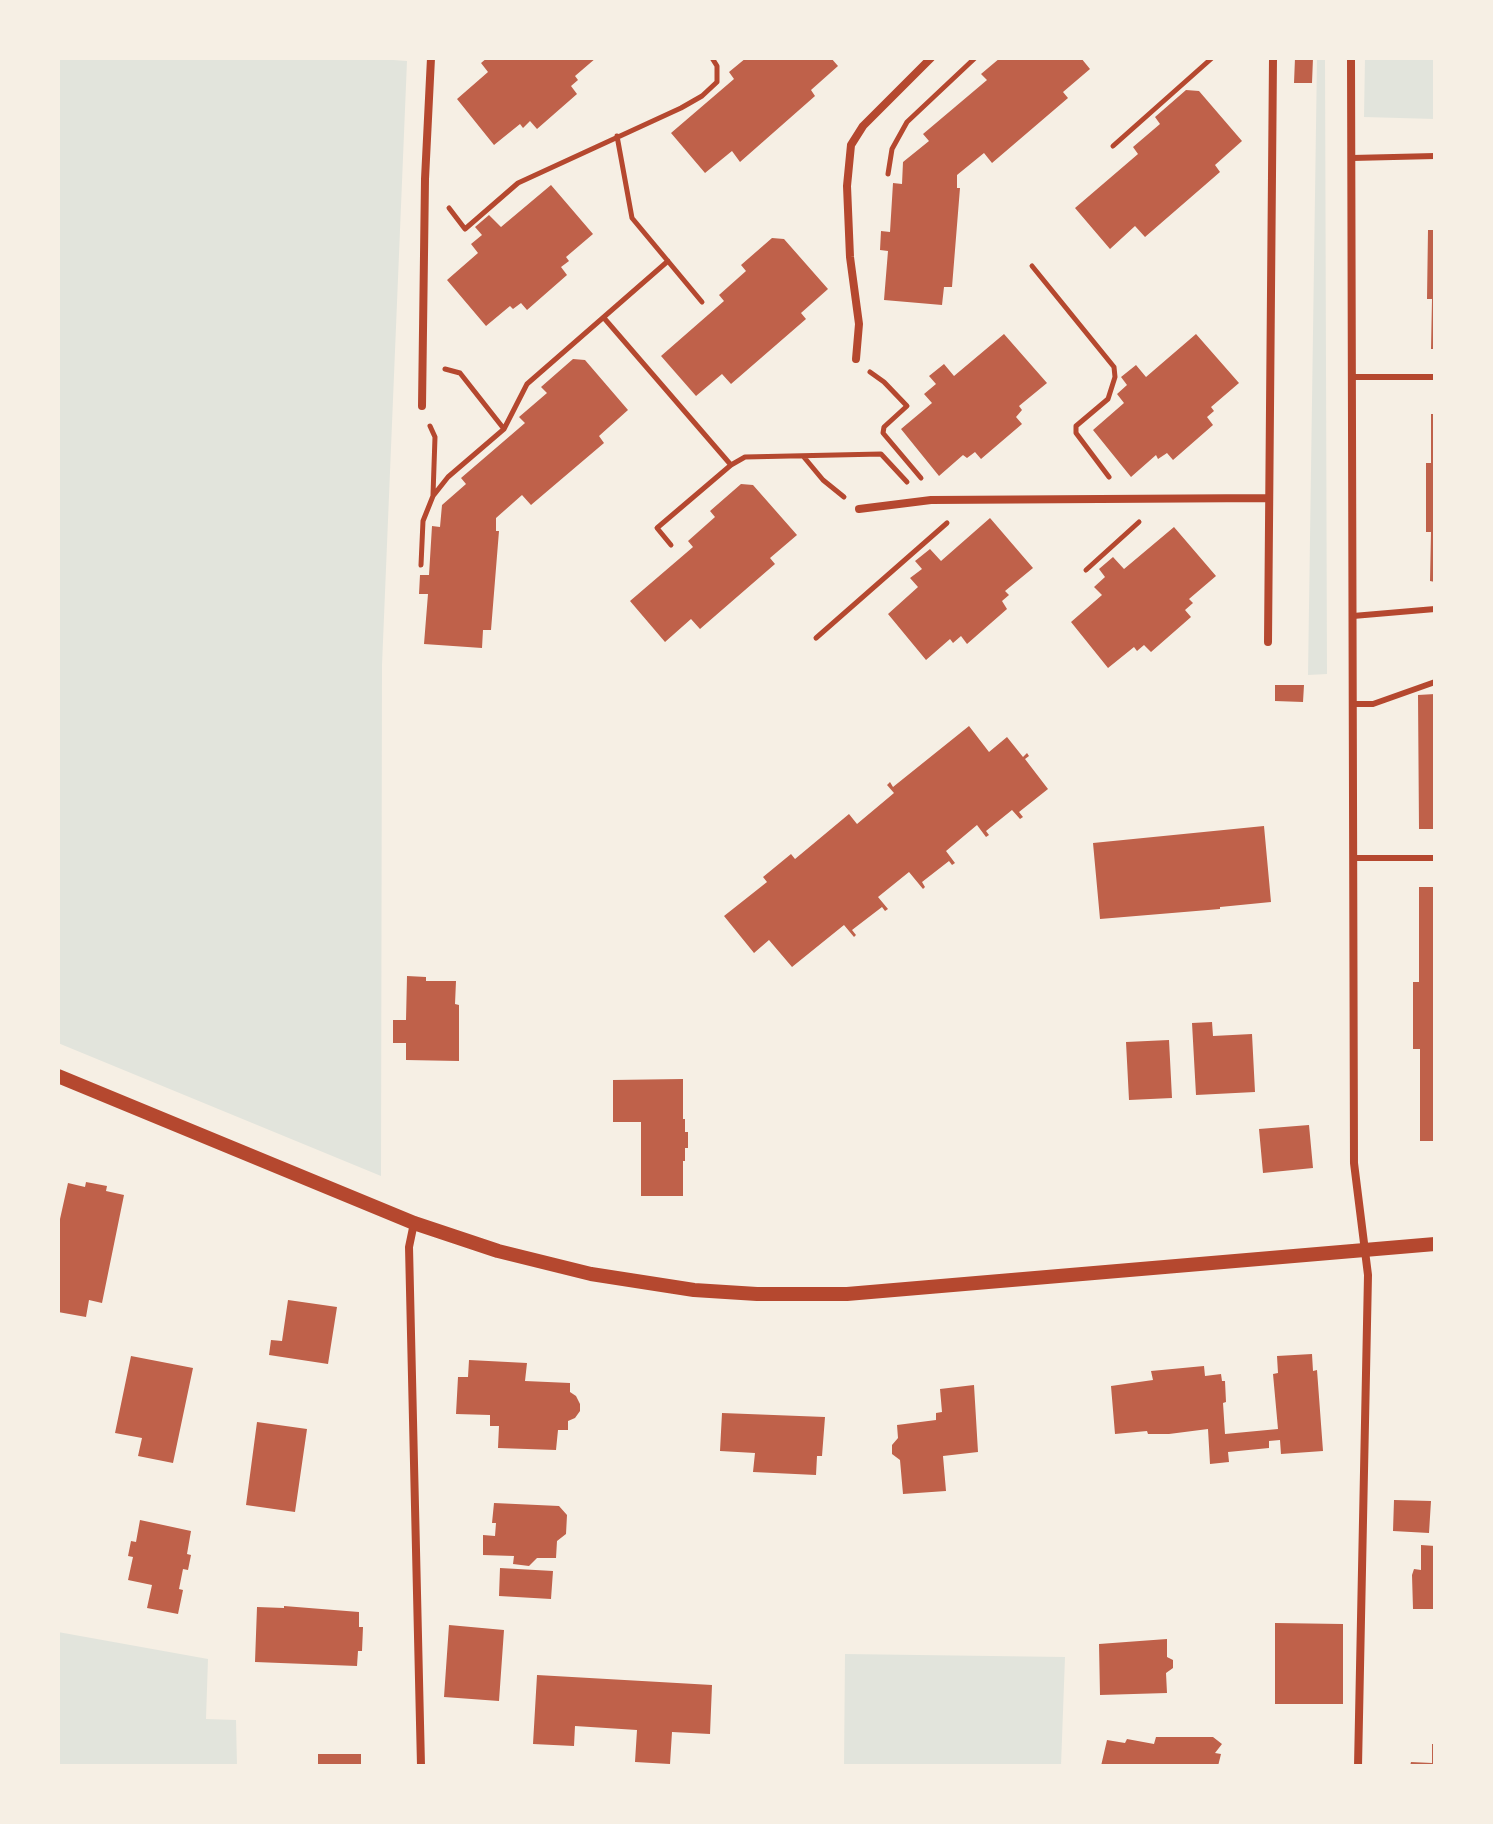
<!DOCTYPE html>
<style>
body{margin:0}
#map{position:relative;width:1493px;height:1824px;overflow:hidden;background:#f6efe4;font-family:"Archivo Narrow",sans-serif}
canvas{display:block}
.frame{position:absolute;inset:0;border:60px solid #f6efe4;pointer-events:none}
</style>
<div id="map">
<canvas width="1493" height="1824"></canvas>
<div class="frame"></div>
</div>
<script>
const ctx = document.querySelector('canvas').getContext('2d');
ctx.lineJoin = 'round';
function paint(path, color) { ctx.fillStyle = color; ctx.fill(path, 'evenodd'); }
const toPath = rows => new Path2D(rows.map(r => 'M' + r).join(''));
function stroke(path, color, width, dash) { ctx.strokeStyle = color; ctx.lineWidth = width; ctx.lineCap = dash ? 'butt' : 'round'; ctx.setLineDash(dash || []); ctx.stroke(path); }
const green = toPath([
 [58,58,366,58,407,61,382,665,381,1176,58,1043],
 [1317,58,1325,58,1327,674,1308,675],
 [1365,58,1435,58,1435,119,1364,117],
 [58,1632,208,1659,206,1719,236,1720,237,1766,58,1766],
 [845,1654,1065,1657,1061,1766,844,1766]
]);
const building = toPath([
 [487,58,596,58,575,76,578,80,571,86,577,94,537,129,530,121,523,128,520,124,494,145,457,99,488,72,481,63],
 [746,58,831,58,838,66,811,90,815,96,740,162,732,151,705,173,671,133,734,79,729,72],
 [1000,58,1081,58,1090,69,1063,92,1068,98,992,163,984,153,957,175,957,188,960,188,952,287,944,287,942,305,884,300,888,251,880,250,881,231,890,232,893,183,902,184,903,162,929,141,923,134,987,80,981,74],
 [1295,58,1313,58,1312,83,1294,83],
 [1186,90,1199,91,1242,141,1215,165,1220,172,1145,237,1135,226,1110,249,1075,208,1138,154,1133,147,1160,124,1155,117],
 [551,185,593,234,566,257,569,261,561,267,567,275,527,310,521,303,513,309,510,306,486,326,447,280,478,253,471,244,482,235,475,227,489,215,501,227],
 [1428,230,1435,230,1435,349,1431,349,1432,299,1427,299],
 [772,238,784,239,828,289,801,313,806,319,731,384,722,374,696,396,661,356,724,301,719,295,746,271,741,265],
 [1004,334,1047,383,1019,406,1022,410,1016,417,1022,424,981,459,975,452,967,458,963,455,939,476,901,429,932,403,924,394,936,384,929,376,944,364,954,376],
 [1196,334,1239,383,1211,407,1214,411,1207,417,1213,425,1173,460,1167,453,1158,459,1156,455,1131,477,1093,430,1124,403,1117,394,1127,385,1121,377,1136,365,1146,377],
 [573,359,585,360,628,410,599,436,604,443,531,505,522,495,496,518,496,531,499,531,491,630,483,630,482,648,424,644,428,594,419,594,420,575,429,575,432,526,440,527,442,505,466,484,461,478,525,423,519,417,547,393,541,387],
 [1431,414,1435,414,1435,582,1430,581,1431,532,1426,532,1426,463,1431,463],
 [741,484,753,485,797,535,770,558,775,564,700,629,691,619,665,642,630,601,693,547,688,541,715,517,710,511],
 [990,518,1033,568,1005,591,1009,595,1002,601,1007,609,967,644,961,636,953,643,950,639,926,660,888,614,918,587,910,578,922,569,915,561,930,549,941,561],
 [1174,527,1216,576,1189,599,1193,603,1185,610,1191,617,1151,652,1144,645,1137,651,1134,647,1108,668,1071,622,1102,595,1094,587,1105,577,1099,569,1113,557,1124,569],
 [1275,685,1304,685,1303,702,1275,701],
 [1435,694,1435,829,1419,829,1418,695],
 [969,726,989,752,1007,737,1023,757,1027,753,1029,756,1025,759,1048,789,1019,812,1023,817,1020,819,1012,810,986,831,989,835,986,837,977,825,946,851,955,863,952,865,949,861,922,882,925,887,923,889,909,872,878,897,888,909,885,911,882,907,852,930,856,935,854,937,844,925,792,967,769,940,754,953,724,916,767,882,763,877,791,854,795,859,849,814,857,824,894,793,887,785,890,782,893,787],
 [1264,826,1271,902,1220,907,1220,909,1100,919,1093,843],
 [1419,887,1435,887,1435,1141,1420,1141,1420,1049,1413,1049,1413,982,1419,982],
 [407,976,426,977,426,981,456,981,455,1004,459,1005,459,1061,406,1060,406,1043,393,1043,393,1020,406,1020],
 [1212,1022,1213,1036,1252,1034,1255,1092,1196,1095,1192,1023],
 [1169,1040,1172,1098,1129,1100,1126,1042],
 [683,1079,683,1119,685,1119,685,1132,688,1132,688,1148,685,1148,685,1161,683,1161,683,1196,641,1196,641,1122,613,1122,613,1080],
 [1309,1125,1313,1168,1263,1173,1259,1129],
 [86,1182,107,1186,106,1191,124,1195,102,1303,89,1300,86,1317,58,1312,58,1228,68,1183,85,1187],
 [288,1300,337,1307,328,1364,269,1355,271,1340,282,1341],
 [1312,1354,1313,1371,1317,1370,1323,1451,1281,1454,1280,1440,1269,1441,1269,1448,1228,1452,1229,1462,1210,1464,1208,1429,1169,1434,1148,1434,1147,1431,1115,1434,1111,1386,1153,1380,1151,1371,1204,1366,1205,1376,1221,1374,1222,1381,1225,1381,1226,1402,1223,1403,1225,1434,1278,1429,1273,1374,1278,1373,1277,1356],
 [131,1356,193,1368,173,1463,138,1456,142,1438,115,1433],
 [469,1360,527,1363,525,1381,570,1383,570,1392,576,1396,580,1404,580,1411,575,1418,568,1421,568,1430,558,1430,556,1450,498,1448,499,1426,490,1426,490,1415,456,1414,458,1377,468,1377],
 [974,1385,978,1452,943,1456,946,1491,903,1494,900,1460,892,1454,892,1445,898,1438,897,1425,936,1420,936,1413,942,1412,940,1389],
 [722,1413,825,1417,822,1456,817,1456,816,1475,753,1472,755,1453,720,1451],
 [257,1422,307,1429,295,1512,246,1505],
 [1394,1500,1431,1501,1429,1533,1393,1531],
 [494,1503,559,1506,567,1515,566,1534,557,1541,556,1558,537,1558,529,1566,513,1564,514,1556,483,1555,483,1535,495,1536,496,1523,492,1523],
 [140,1520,191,1531,187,1554,191,1555,188,1570,183,1569,179,1589,183,1590,178,1614,147,1608,152,1585,128,1580,133,1557,128,1556,131,1541,136,1542],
 [1421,1545,1435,1546,1435,1609,1413,1609,1412,1575,1414,1569,1421,1570],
 [500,1568,553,1571,551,1599,499,1596],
 [284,1606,359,1612,359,1627,363,1627,362,1651,358,1651,357,1666,255,1662,257,1607,284,1608],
 [1275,1623,1343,1624,1343,1704,1275,1704],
 [449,1625,504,1630,499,1701,444,1697],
 [1167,1639,1167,1657,1173,1660,1173,1668,1166,1673,1167,1693,1100,1695,1099,1644],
 [537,1675,712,1685,710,1734,672,1732,670,1764,635,1762,637,1730,575,1726,574,1746,533,1744],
 [1156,1737,1213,1737,1222,1744,1215,1753,1221,1754,1218,1766,1101,1766,1107,1740,1125,1743,1127,1739,1154,1744],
 [1432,1744,1435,1744,1435,1766,1410,1766,1411,1762,1432,1763],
 [318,1754,361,1754,361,1766,318,1766]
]);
const path = toPath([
 [617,136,632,218,702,302],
 [1113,146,1212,58],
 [888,174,892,149,907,122,975,58],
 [449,208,465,229,518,183,681,108,702,96,717,82,717,66,712,58],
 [1032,266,1114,367,1115,377,1108,399,1076,426,1076,433,1109,477],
 [604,318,731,465,657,528,671,545],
 [445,369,460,373,504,429],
 [870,372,884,382,907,406,884,427,883,433,921,478],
 [430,426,435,437,433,495],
 [803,456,823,480,844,497],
 [731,465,745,457,881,454,907,482],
 [421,565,423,521,433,496,448,477,504,429,527,384,668,261],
 [1086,570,1139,522],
 [816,638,947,523]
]);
const service = toPath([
 [1352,158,1435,156],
 [1351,377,1435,377],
 [1353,616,1435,609],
 [1353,704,1373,704,1435,682],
 [1354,858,1435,858]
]);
const minor = toPath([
 [1351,58,1354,1163,1368,1275,1358,1766],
 [856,359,859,324,850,257,847,186,851,145,863,126,931,58],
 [422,406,425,179,431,58],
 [859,509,931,500,1269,498],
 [1268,642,1273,58],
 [414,1223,409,1247,421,1766]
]);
const tertiary = toPath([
 [58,1076,414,1223,498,1251,591,1274,694,1290,757,1294,847,1294,1435,1244]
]);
paint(green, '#e2e4dc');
paint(building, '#bf614a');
stroke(path, '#b5482f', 5);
stroke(service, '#b5482f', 6);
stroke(minor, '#b5482f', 8);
stroke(tertiary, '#b5482f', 14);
</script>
